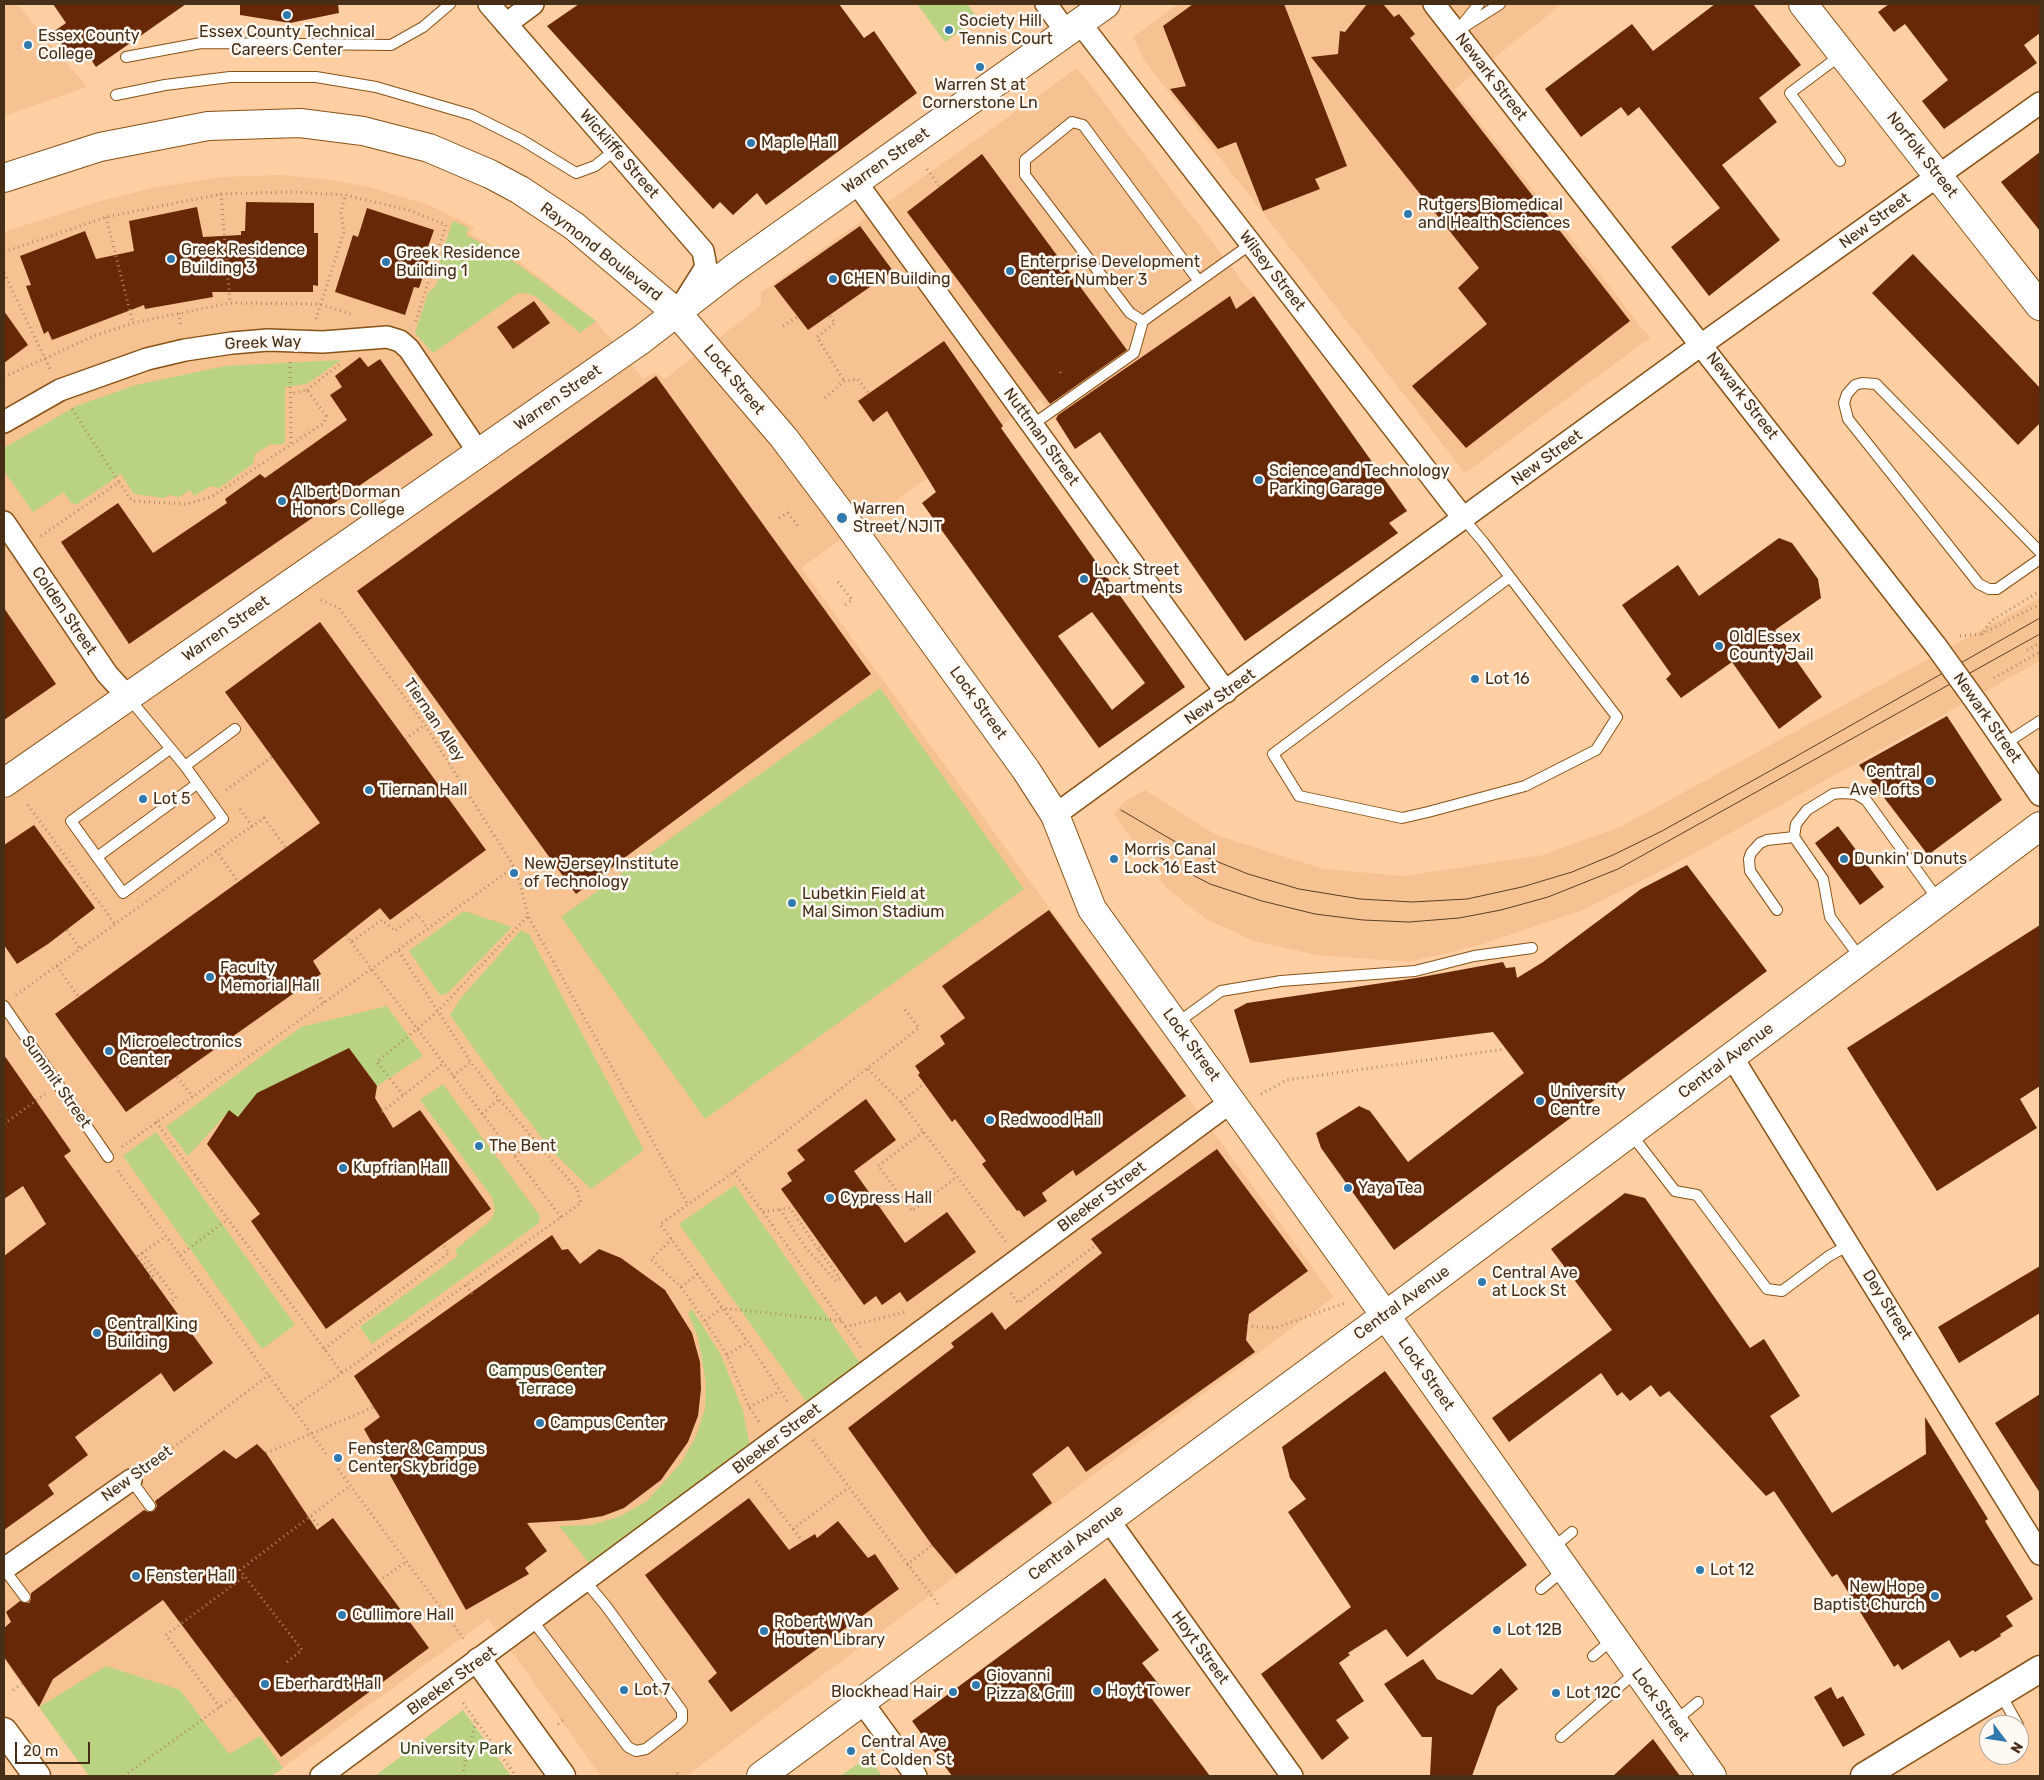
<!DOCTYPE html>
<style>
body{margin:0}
#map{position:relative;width:2044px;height:1780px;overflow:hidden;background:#ffcea2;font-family:Rubik,sans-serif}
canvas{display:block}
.frame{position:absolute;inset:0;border:5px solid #462e17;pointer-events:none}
.north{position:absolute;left:1979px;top:1715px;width:50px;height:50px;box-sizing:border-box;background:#fff8f3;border:1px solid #b5a79b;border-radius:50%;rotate:121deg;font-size:14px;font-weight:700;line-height:20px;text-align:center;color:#462e17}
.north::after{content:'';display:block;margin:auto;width:18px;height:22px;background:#3079ad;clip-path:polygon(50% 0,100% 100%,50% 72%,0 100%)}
.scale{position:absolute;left:15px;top:1742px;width:75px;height:22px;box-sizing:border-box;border:2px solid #462e17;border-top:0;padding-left:6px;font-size:15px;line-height:18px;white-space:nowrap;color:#462e17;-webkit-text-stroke:4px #fff8f3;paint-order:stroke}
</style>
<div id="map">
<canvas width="2044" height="1780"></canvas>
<div class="frame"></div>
<div class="north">N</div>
<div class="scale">20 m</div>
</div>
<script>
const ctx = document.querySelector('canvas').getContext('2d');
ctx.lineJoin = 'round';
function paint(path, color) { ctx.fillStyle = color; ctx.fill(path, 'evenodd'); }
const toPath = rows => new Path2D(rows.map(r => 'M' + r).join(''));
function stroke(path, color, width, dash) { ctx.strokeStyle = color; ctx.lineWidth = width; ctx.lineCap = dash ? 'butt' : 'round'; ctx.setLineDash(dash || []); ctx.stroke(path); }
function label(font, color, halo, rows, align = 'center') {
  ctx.font = font + ' Rubik,sans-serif'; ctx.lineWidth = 5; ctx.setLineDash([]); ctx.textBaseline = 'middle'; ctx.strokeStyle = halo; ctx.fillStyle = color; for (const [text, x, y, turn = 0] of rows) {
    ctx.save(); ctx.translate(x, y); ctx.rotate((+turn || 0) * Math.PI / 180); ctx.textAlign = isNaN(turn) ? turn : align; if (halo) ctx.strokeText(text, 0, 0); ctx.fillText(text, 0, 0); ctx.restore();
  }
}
const built = toPath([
 [4,4,17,4,87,87,4,116],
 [1178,4,1562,4,1454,90,1650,338,1465,473,1144,60,1133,37],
 [1077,68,1254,296,1407,511,1390,523,1398,533,1245,641,1100,433,1075,449,1040,398,801,568,1334,1297,686,1776,601,1776,488,1619,271,1776,89,1776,4,1660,4,232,97,202,152,188,221,177,280,175,331,180,369,187,429,205,474,227,470,234,509,254,596,321,643,379,655,372,665,379,761,305,761,292],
 [2040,598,2040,661,1682,860,1583,910,1480,945,1409,962,1317,955,1254,941,1206,919,1166,888,1114,814,1125,801,1145,790,1216,835,1324,869,1403,876,1543,855,1622,826]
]);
const green = toPath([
 [917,4,967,4,978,18,945,42],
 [453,221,469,228,466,235,509,258,596,321,580,333,535,296,525,293,517,294,433,353,415,333,428,293,435,287,440,277,440,258],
 [341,360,307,384,285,387,285,442,280,445,271,444,255,454,253,464,219,488,211,486,194,496,190,490,179,497,169,495,164,498,134,494,121,474,77,504,71,503,64,492,33,512,4,471,4,448,76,406,136,385,225,366],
 [880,688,1024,889,705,1119,561,917],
 [464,911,512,927,448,993,440,995,409,951],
 [521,930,529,934,644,1150,591,1189,552,1151,488,1068,450,1015,461,998],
 [387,1006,423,1056,377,1086,349,1049,238,1117,229,1111,188,1156,166,1127,301,1027],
 [443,1084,540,1216,539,1223,372,1344,360,1327,458,1256,455,1250,491,1220,495,1210,492,1197,420,1100],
 [156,1132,295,1325,262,1349,123,1156],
 [735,1185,861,1364,808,1404,679,1224],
 [692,1309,721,1355,743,1411,750,1447,589,1563,559,1526,591,1525,621,1516,647,1501,681,1463,696,1436,705,1409,706,1382,698,1337,688,1313],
 [106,1666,180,1690,229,1754,260,1736,283,1768,271,1776,89,1776,39,1707],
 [463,1710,511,1776,375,1776],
 [868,1757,882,1776,840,1776]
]);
const building = toPath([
 [53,4,186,4,96,67,86,52,74,62,53,32,66,23],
 [240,4,338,4,339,13,290,23,240,15],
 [579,4,839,4,864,38,874,31,917,93,766,205,757,193,733,215,720,202,713,209,547,26],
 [1193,4,1284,4,1347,166,1315,179,1320,189,1263,211,1236,142,1218,149,1170,89,1186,86,1163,26],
 [1367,4,1383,4,1394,17,1399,14,1415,34,1410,38,1630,321,1466,448,1412,386,1487,324,1458,288,1479,268,1311,57,1338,54,1340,31,1345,32],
 [1715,4,1753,4,1801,65,1759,98,1777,122,1722,165,1780,240,1709,296,1671,247,1720,208,1639,107,1628,116,1621,107,1581,137,1545,89,1632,24,1653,51],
 [1889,4,2040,4,2040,33,2024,45,2037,63,1944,129,1922,101,1948,80,1905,24,1894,32,1878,12],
 [2040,152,2040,231,2001,182],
 [982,154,1127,350,1050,404,907,212],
 [246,202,314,203,314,233,318,233,318,286,313,285,313,292,212,292,213,297,145,309,144,305,52,340,48,331,44,334,26,286,31,285,20,256,85,231,96,259,134,251,129,221,197,207,203,237,241,235,241,231,245,231],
 [367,208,434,230,424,258,429,259,419,288,414,287,405,315,335,292,353,235,358,237],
 [860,226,893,271,808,330,774,286],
 [1913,254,2040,388,2040,423,2018,445,1872,293],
 [1230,296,1236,309,1254,296,1407,511,1389,523,1398,533,1245,641,1100,432,1075,449,1056,419,1058,415],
 [534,301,550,323,513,349,497,327],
 [4,311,28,345,4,363],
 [944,341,1003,426,1001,428,1185,687,1099,748,922,503,936,492,887,411,873,422,858,401],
 [1092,612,1145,683,1112,710,1058,636],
 [360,357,368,367,380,359,433,435,129,644,61,542,118,503,153,553,227,503,225,499,260,474,265,478,347,420,330,395,342,387,335,376],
 [656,376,871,674,576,894,357,591],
 [1779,538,1792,543,1818,579,1821,598,1775,630,1822,697,1779,729,1732,662,1681,698,1666,679,1671,674,1622,605,1678,565,1699,596],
 [4,608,56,684,4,720],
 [320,622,486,850,390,920,380,908,313,961,321,974,126,1112,55,1014,320,823,225,692],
 [1947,716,2002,800,1928,855,1859,765],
 [34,825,95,908,48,944,17,964,4,945,4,845],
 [1838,826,1884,887,1860,905,1815,843],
 [1687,865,1767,971,1394,1250,1321,1148,1316,1133,1359,1106,1370,1111,1408,1162,1524,1073,1493,1032,1250,1063,1234,1010,1247,1003,1416,978,1503,962,1506,968,1515,967,1517,978,1543,962,1641,889],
 [1049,910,1186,1096,1076,1176,1073,1170,1042,1193,1047,1201,1024,1217,1019,1210,1017,1211,982,1164,986,1161,955,1119,952,1122,918,1075,920,1073,915,1066,945,1044,940,1036,965,1018,942,986],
 [2040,925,2040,1086,2020,1099,2037,1128,1937,1191,1847,1048],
 [349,1048,377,1086,375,1098,393,1128,420,1110,491,1209,326,1329,251,1221,260,1214,207,1144,229,1110,238,1117,257,1093],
 [4,1055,71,1151,64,1156,213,1363,174,1392,161,1373,75,1437,88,1455,48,1485,54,1494,4,1530,4,1256,46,1224,23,1186,4,1199],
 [866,1099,896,1140,854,1171,905,1243,947,1212,976,1252,907,1302,900,1292,882,1305,876,1296,864,1305,781,1189,792,1181,787,1173,805,1160,797,1150],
 [1217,1149,1308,1271,1249,1314,1246,1340,1255,1352,1086,1472,1068,1446,1032,1474,1052,1503,956,1574,932,1545,848,1428,954,1347,951,1343,992,1312,1005,1330,1102,1253,1091,1239],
 [1625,1193,1645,1198,1750,1348,1764,1339,1800,1396,1770,1416,1832,1513,1926,1454,1925,1417,1988,1519,1985,1521,2033,1599,2006,1616,2013,1626,2000,1634,2001,1636,1975,1652,1973,1650,1960,1658,1949,1640,1902,1670,1898,1664,1894,1667,1837,1574,1832,1577,1774,1491,1766,1496,1669,1391,1660,1397,1651,1385,1630,1401,1622,1392,1617,1396,1601,1373,1509,1442,1492,1418,1612,1330,1551,1249],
 [552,1235,562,1250,568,1249,580,1264,599,1249,621,1258,665,1290,692,1333,700,1362,701,1389,698,1416,688,1442,661,1480,624,1508,603,1516,578,1520,527,1523,547,1551,525,1568,529,1574,466,1610,364,1429,380,1417,354,1376],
 [2040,1266,2040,1313,1959,1363,1938,1327],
 [1385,1371,1527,1565,1407,1657,1386,1629,1348,1653,1350,1655,1339,1663,1364,1701,1336,1720,1349,1738,1322,1760,1261,1674,1351,1607,1288,1512,1306,1499,1290,1478,1282,1447],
 [2040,1394,2040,1493,1995,1423],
 [257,1444,266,1453,317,1530,333,1518,429,1648,281,1757,163,1600,53,1679,39,1707,4,1657,4,1628,11,1622,6,1612,20,1601,29,1603,31,1599,31,1593,144,1510,148,1512,154,1511,157,1506,155,1501,224,1450,236,1459],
 [749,1498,789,1550,815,1534,817,1538,838,1521,868,1558,875,1554,899,1589,731,1712,708,1681,717,1673,645,1575],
 [1105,1578,1159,1650,1142,1663,1160,1686,1149,1695,1210,1776,952,1776,912,1721],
 [1423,1659,1437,1679,1472,1695,1501,1668,1518,1689,1497,1707,1472,1776,1430,1776,1432,1737,1422,1737,1384,1684],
 [1831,1687,1837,1699,1843,1696,1865,1735,1843,1747,1814,1697],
 [1653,1739,1680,1776,1613,1776]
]);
const path = toPath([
 [927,169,939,186],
 [221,194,230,303],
 [106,217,133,323],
 [4,252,106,217,221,194,291,192,345,195,409,210,446,225,415,324],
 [4,273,51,371],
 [179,313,181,327],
 [830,316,835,323,817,337,844,381],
 [316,319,344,232,341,213,345,195],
 [783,326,797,317],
 [290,362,291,446],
 [1060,372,1061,374],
 [4,377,94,336,133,323,230,303,319,304,354,315],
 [307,390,340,364],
 [825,398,844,381,858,379,869,394],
 [72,409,119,482],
 [779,518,788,513,800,529],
 [41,536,119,482,132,501,187,504,211,497,324,423,326,416,307,390,290,394],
 [838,582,852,600,845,605],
 [321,600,339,608,425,725,514,867,520,883,528,916,688,1205],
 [1982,634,2040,604],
 [1960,636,1982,634,1991,621,2040,591],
 [2027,650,2040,643],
 [1994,678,2040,652],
 [405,739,425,725],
 [226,790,272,757],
 [28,805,115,924],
 [240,809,252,826,264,818,286,848],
 [216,850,238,882],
 [67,930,80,949],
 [346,935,351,942,382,920,395,931,417,914,428,929],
 [351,942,561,1217],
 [57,966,78,996],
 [309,981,324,1003],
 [16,995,252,826],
 [868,1069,901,1102,1006,1242],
 [453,1076,471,1062],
 [177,1077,193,1097],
 [1261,1094,1287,1080,1505,1049],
 [403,1095,377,1062,437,1012,528,916],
 [901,1102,924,1084],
 [382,1112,444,1063],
 [482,1114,499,1099],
 [156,1122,342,1373],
 [4,1124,45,1094],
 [923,1132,878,1166,912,1211,957,1177],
 [122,1147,514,867],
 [515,1156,533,1140],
 [118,1171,327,1455],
 [734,1172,861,1348],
 [880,1206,898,1192],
 [763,1212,780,1209],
 [672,1239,651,1259,681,1287,705,1321,727,1355,749,1407,759,1422],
 [818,1249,790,1208,780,1209,805,1247,836,1281,840,1278,818,1249,821,1246],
 [142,1253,176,1298,169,1303],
 [180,1255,228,1219],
 [150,1278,154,1277,138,1256,166,1236],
 [466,1285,472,1294],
 [681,1287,698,1274],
 [1011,1293,1018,1303,1096,1245],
 [705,1321,722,1308,841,1321],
 [1247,1326,1275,1328,1345,1303],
 [845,1327,906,1312],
 [324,1349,449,1253,443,1244],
 [727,1355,748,1342],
 [787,1401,748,1342,660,1224,734,1172,919,1028,903,1007],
 [749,1407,780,1391],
 [293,1408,581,1203,577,1189,499,1099,471,1062,398,950],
 [813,1440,938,1604],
 [266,1453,374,1407],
 [149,1466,269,1375],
 [338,1469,466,1642],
 [756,1481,793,1529,848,1488],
 [311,1516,320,1528],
 [793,1529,803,1542],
 [907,1565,932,1545],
 [379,1581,406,1562],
 [287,1662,302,1650,240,1570,350,1486],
 [13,1690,23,1683],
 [463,1703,516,1776],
 [220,1707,166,1635,245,1576],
 [558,1724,564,1719],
 [677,1773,680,1776],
 [124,1776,235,1696],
 [462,1776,476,1721]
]);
const service = toPath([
 [1461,26,1479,4],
 [1456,32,1500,4],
 [126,57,201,43,391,45,423,27,450,4],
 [116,95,165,85,230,77,316,77,376,87,472,115,522,140,576,173,595,166,615,150],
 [1840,161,1790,93,1841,55],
 [1198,280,1083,125,1072,122,1025,160,1025,175,1130,313,1143,321,1251,244],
 [1032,425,1134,353,1143,321],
 [1464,519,1484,543,1617,717,1596,750,1525,786,1428,812,1402,818,1299,796,1273,754,1510,577],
 [2040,552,1876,384,1862,383,1855,385,1847,394,1844,403,1848,419,1979,584,1989,589,1997,589,2040,559],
 [128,697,185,766,223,819,123,893,71,821,170,749],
 [2006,743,2040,721],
 [185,766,235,729],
 [97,857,197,784],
 [1777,910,1750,871,1749,859,1751,853,1760,843,1767,840,1794,837],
 [1861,959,1830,917,1823,879,1794,837,1796,824,1807,810,1833,794,1842,793,1856,794,1866,800,1939,901],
 [4,1006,108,1157],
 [1177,1023,1221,991,1281,981,1415,971,1474,956,1532,948],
 [1631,1134,1675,1191,1697,1195,1767,1289,1782,1291,1829,1256,1849,1245],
 [131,1480,150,1506],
 [1553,1548,1572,1532],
 [4,1569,25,1597],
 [1541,1589,1564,1570],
 [533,1621,628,1747,636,1751,646,1749,678,1724,682,1720,682,1711,606,1606,586,1582],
 [1593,1656,1613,1639],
 [2000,1693,2018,1725],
 [1674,1722,1698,1702],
 [1561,1737,1636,1672]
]);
const minor = toPath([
 [489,4,703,251,706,267,684,302],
 [1046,4,1067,33],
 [1434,4,1936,646],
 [1080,23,1464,519],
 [506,24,533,4],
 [856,182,1226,692],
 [4,422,60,390,147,359,185,350,232,343,268,340,323,342,387,337,400,341,409,349,479,453],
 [4,522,107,674,128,697],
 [1977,703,2040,795],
 [1055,815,1701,345,2040,103],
 [1732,1057,2040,1554],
 [1108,1519,1292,1776],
 [4,1569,131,1480],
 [862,1702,916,1776],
 [321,1776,1232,1101]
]);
const tertiary = toPath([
 [479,1661,562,1776],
 [4,1731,37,1776],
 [1864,1776,2040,1669]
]);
const secondary = toPath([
 [1803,4,2040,306],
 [4,178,100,147,208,126,300,123,363,131,429,148,490,174,520,190,574,226,677,313,784,438,838,510,1026,770,1055,815,1092,909,1385,1315,1712,1776],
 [4,783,641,340,733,269,1106,4]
]);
const primary = toPath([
 [761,1776,1405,1301,2040,826]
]);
const tram = toPath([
 [1121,810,1191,851,1248,874,1299,889,1360,899,1412,902,1467,899,1522,887,1572,872,1613,855,1662,831,1795,757,2040,618],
 [1136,845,1210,884,1262,901,1315,914,1363,920,1409,922,1459,918,1501,910,1548,897,1618,869,2040,634]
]);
const minorBridge = toPath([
 [1936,646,1977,703]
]);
const markers = [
 [287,15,5,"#3079ad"],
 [949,30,5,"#3079ad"],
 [28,45,5,"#3079ad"],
 [980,67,5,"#3079ad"],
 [751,143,5,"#3079ad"],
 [1408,214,5,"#3079ad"],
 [171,259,5,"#3079ad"],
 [386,262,5,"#3079ad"],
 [1010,271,5,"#3079ad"],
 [833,279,5,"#3079ad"],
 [1259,480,5,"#3079ad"],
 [282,501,5,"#3079ad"],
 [842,518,6,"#3079ad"],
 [1084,579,5,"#3079ad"],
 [1719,646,5,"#3079ad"],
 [1475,679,5,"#3079ad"],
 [1930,781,5,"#3079ad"],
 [369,790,5,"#3079ad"],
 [143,799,5,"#3079ad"],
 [1114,859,5,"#3079ad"],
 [1844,859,5,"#3079ad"],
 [514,873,5,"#3079ad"],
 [792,903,5,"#3079ad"],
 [210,977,5,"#3079ad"],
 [109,1051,5,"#3079ad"],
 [1540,1101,5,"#3079ad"],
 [990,1120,5,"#3079ad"],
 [479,1146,5,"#3079ad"],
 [343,1168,5,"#3079ad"],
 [1348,1188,5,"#3079ad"],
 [830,1198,5,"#3079ad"],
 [1482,1282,5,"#3079ad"],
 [97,1333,5,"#3079ad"],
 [540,1423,5,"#3079ad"],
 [338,1458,5,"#3079ad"],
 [1700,1570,5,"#3079ad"],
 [136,1576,5,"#3079ad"],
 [1935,1596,5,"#3079ad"],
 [342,1615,5,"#3079ad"],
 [1497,1630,5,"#3079ad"],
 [764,1631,5,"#3079ad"],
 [265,1684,5,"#3079ad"],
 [976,1685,5,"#3079ad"],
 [624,1690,5,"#3079ad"],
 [1097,1691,5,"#3079ad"],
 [953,1692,5,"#3079ad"],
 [1556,1693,5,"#3079ad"],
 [851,1751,5,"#3079ad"]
];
const poiNames = [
 ["Society Hill",959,21],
 ["Tennis Court",959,39],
 ["Essex County Technical",287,32,"center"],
 ["Careers Center",287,50,"center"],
 ["Essex County",38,36],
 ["College",38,54],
 ["Warren St at",980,85,"center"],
 ["Cornerstone Ln",980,103,"center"],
 ["Maple Hall",761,143],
 ["Rutgers Biomedical",1418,205],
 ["and Health Sciences",1418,223],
 ["Greek Residence",181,250],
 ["Building 3",181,268],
 ["Greek Residence",396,253],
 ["Building 1",396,271],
 ["Enterprise Development",1020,262],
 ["Center Number 3",1020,280],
 ["CHEN Building",843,279],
 ["Science and Technology",1269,471],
 ["Parking Garage",1269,489],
 ["Albert Dorman",292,492],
 ["Honors College",292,510],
 ["Warren",853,509],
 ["Street/NJIT",853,527],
 ["Lock Street",1094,570],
 ["Apartments",1094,588],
 ["Old Essex",1729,637],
 ["County Jail",1729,655],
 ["Lot 16",1485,679],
 ["Central",1920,772,"right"],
 ["Ave Lofts",1920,790,"right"],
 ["Tiernan Hall",379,790],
 ["Lot 5",153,799],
 ["Morris Canal",1124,850],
 ["Lock 16 East",1124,868],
 ["Dunkin' Donuts",1854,859],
 ["New Jersey Institute",524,864],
 ["of Technology",524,882],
 ["Lubetkin Field at",802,894],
 ["Mal Simon Stadium",802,912],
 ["Faculty",220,968],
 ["Memorial Hall",220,986],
 ["Microelectronics",119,1042],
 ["Center",119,1060],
 ["University",1550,1092],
 ["Centre",1550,1110],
 ["Redwood Hall",1000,1120],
 ["The Bent",489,1146],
 ["Kupfrian Hall",353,1168],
 ["Yaya Tea",1358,1188],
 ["Cypress Hall",840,1198],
 ["Central Ave",1492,1273],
 ["at Lock St",1492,1291],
 ["Central King",107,1324],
 ["Building",107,1342],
 ["Campus Center",550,1423],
 ["Fenster & Campus",348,1449],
 ["Center Skybridge",348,1467],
 ["Lot 12",1710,1570],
 ["Fenster Hall",146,1576],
 ["New Hope",1925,1587,"right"],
 ["Baptist Church",1925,1605,"right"],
 ["Cullimore Hall",352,1615],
 ["Robert W Van",774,1622],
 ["Houten Library",774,1640],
 ["Lot 12B",1507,1630],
 ["Giovanni",986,1676],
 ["Pizza & Grill",986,1694],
 ["Eberhardt Hall",275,1684],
 ["Lot 7",634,1690],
 ["Hoyt Tower",1107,1691],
 ["Blockhead Hair",943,1692,"right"],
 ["Lot 12C",1566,1693],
 ["Central Ave",861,1742],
 ["at Colden St",861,1760]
];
const streetNames = [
 ["Newark Street",1491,77,52],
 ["Wickliffe Street",619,154,49],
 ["Norfolk Street",1922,155,52],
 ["Warren Street",886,161,-35],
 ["New Street",1875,221,-36],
 ["Raymond Boulevard",601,252,38],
 ["Wilsey Street",1272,271,52],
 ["Greek Way",263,343,-2],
 ["Lock Street",734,380,50],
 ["Newark Street",1742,396,52],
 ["Warren Street",558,398,-35],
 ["Nuttman Street",1041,437,54],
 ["New Street",1547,458,-36],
 ["Colden Street",64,611,56],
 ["Warren Street",226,629,-35],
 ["New Street",1220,697,-36],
 ["Lock Street",978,703,54],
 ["Newark Street",1987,718,55],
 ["Tiernan Alley",434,720,56],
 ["Lock Street",1191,1045,54],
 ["Central Avenue",1726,1061,-37],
 ["Summit Street",56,1082,55],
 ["Bleeker Street",1102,1197,-37],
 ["Central Avenue",1402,1303,-36],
 ["Dey Street",1887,1305,58],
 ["Lock Street",1426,1374,55],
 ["Bleeker Street",777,1439,-37],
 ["New Street",137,1474,-36],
 ["Central Avenue",1076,1543,-37],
 ["Hoyt Street",1200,1648,54],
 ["Bleeker Street",452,1681,-36],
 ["Lock Street",1660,1705,54]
];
const parkNames = [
 ["Campus Center",546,1371],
 ["Terrace",546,1389],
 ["University Park",456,1749]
];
paint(built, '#f7c292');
paint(green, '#b9d383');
paint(building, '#672807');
stroke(service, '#875216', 12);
stroke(minor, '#875216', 24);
stroke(tertiary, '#875216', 29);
stroke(secondary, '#875216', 30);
stroke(primary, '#875216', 30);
stroke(path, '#b18b68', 3, [1, 4]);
stroke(service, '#fff', 10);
stroke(minor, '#fff', 21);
stroke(tertiary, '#fff', 26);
stroke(secondary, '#fff', 28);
stroke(primary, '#fff', 28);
stroke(tram, '#593e25', 1);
stroke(minorBridge, '#875216', 24, []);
stroke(minorBridge, '#fff', 21);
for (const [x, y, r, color] of markers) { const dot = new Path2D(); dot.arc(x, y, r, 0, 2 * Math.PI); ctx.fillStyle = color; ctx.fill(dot); stroke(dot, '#fff8f3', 2); }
label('16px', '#462e17', '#fff8f3', poiNames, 'left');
label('16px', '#462e17', '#fff8f3', streetNames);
label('16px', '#38441d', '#fff8f3', parkNames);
</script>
